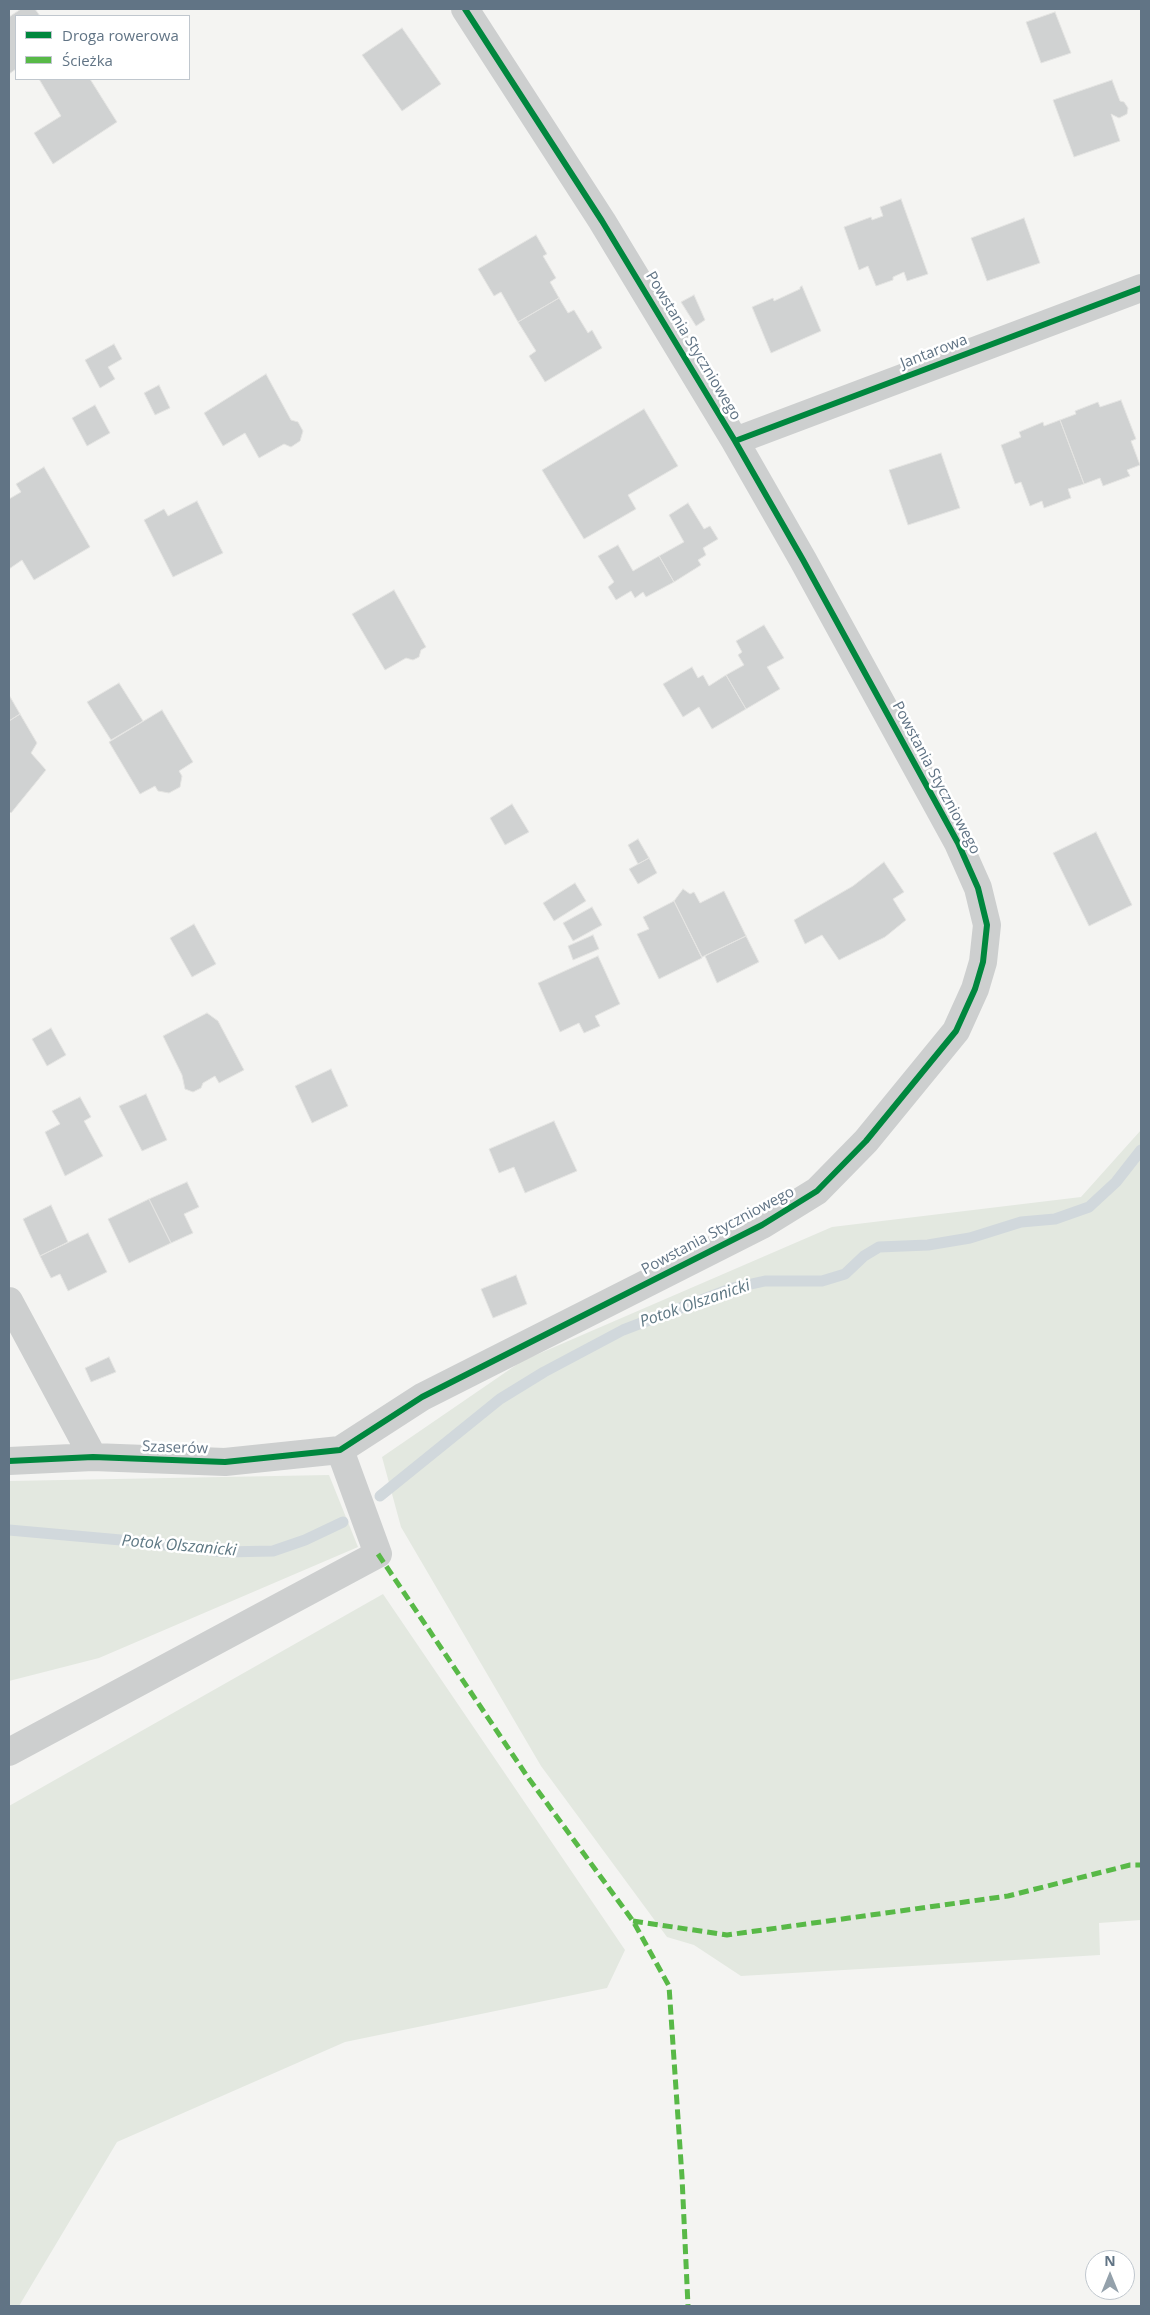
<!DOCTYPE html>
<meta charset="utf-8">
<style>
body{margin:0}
#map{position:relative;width:1150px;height:2315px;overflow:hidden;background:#f4f4f2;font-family:"Open Sans",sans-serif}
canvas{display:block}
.frame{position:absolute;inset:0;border:10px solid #617485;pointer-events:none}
.legend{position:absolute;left:15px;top:15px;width:175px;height:65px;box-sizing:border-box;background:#fff;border:1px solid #c0c7ce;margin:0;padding:6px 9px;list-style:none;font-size:15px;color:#617485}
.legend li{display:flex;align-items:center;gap:10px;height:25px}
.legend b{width:25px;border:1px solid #c0c7ce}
.north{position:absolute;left:1085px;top:2250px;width:50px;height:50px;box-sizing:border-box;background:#fff;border:1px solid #c0c7ce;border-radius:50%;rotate:0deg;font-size:14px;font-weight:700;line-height:20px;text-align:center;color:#617485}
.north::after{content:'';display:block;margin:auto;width:18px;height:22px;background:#94a1ab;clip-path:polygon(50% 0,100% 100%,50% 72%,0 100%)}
</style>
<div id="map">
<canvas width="1150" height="2315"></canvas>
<div class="frame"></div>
<ul class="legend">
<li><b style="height:6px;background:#00873e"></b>Droga rowerowa</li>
<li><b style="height:6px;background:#58b947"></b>Ścieżka</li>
</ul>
<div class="north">N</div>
</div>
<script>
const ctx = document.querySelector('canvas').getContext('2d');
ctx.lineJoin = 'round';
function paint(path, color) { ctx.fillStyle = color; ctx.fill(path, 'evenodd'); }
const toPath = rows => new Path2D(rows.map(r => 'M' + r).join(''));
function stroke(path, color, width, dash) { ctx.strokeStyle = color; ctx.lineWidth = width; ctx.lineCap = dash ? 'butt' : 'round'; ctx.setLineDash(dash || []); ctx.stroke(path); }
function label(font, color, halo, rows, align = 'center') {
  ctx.font = font + ' "Open Sans",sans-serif'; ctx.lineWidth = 5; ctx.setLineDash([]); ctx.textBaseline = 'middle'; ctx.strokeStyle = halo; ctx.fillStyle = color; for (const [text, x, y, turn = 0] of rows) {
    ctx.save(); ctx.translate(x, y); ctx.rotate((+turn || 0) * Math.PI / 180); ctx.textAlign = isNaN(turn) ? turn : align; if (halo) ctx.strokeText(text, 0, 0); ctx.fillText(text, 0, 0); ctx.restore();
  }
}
const green = toPath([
 [1141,1130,1141,1920,1099,1923,1100,1955,741,1976,694,1945,667,1937,541,1766,401,1527,382,1457,522,1361,832,1227,1081,1197],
 [329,1475,358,1547,99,1658,9,1681,9,1481],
 [383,1594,625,1950,607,1988,345,2042,117,2142,19,2306,9,2306,9,1806]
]);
const stream = toPath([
 [380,1496,500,1399,544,1372,623,1330,733,1288,765,1281,822,1281,845,1274,864,1256,879,1247,928,1245,970,1238,1021,1222,1055,1219,1089,1207,1116,1182,1141,1150],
 [9,1530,132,1541,224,1552,273,1551,305,1540,343,1522]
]);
const building = toPath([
 [21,9,35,9,40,16,16,16,16,69,9,74,9,17,21,9],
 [1055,12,1071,53,1041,63,1026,22,1055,12],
 [402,28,441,84,402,111,362,55,402,28],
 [39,79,90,79,117,122,53,164,34,133,61,116,39,79],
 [1112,80,1120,101,1124,102,1128,108,1127,114,1119,118,1111,114,1120,141,1074,157,1053,100,1112,80],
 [901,199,928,274,907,281,904,272,893,277,893,280,876,286,868,266,859,270,844,227,871,217,872,220,883,216,880,207,901,199],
 [1024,218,1040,263,987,281,971,238,1024,218],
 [536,235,547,254,543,256,556,278,550,282,559,298,518,322,501,292,494,296,478,269,536,235],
 [802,286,821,331,771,353,752,307,773,298,774,301,800,289,800,287,802,286],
 [694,295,705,320,696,326,681,302,694,295],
 [559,298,568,313,574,310,588,333,592,330,602,348,545,382,529,356,536,351,518,322,559,298],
 [114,344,122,359,108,367,115,379,100,388,85,360,114,344],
 [266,374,291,420,298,422,303,431,300,441,291,447,284,444,259,458,245,433,223,446,204,413,266,374],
 [159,385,170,408,155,415,144,393,159,385],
 [1121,400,1136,439,1131,441,1140,465,1127,470,1130,476,1103,486,1100,478,1084,484,1060,420,1076,414,1075,411,1098,402,1100,407,1121,400],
 [95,405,110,433,87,446,72,418,95,405],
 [644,409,678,466,628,495,636,509,584,539,542,470,644,409],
 [1060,420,1084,484,1068,489,1071,498,1044,508,1042,501,1030,506,1021,482,1015,484,1001,445,1021,437,1019,432,1043,422,1044,426,1060,420],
 [941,453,960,508,908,525,889,470,941,453],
 [44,467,90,547,34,580,22,560,9,569,9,499,21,492,16,484,44,467],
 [197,501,223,553,173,577,144,520,164,509,168,516,197,501],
 [688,503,704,529,710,526,718,539,703,548,706,555,698,560,701,565,674,582,659,556,684,542,669,515,688,503],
 [618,545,633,571,659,556,674,582,646,597,643,592,635,598,631,591,616,600,608,587,614,582,598,556,618,545],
 [394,590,426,647,421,650,419,657,413,660,406,658,385,670,352,614,394,590],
 [764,625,784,658,767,667,780,689,746,709,726,675,744,665,738,655,742,652,736,641,764,625],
 [692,667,698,678,703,675,709,686,726,675,746,709,712,729,699,707,683,717,663,684,692,667],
 [119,683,143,721,111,740,87,702,119,683],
 [9,695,20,714,9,721,9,695],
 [162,710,193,762,179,771,182,776,180,787,169,793,158,791,155,786,140,794,109,742,162,710],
 [20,714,37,743,31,753,46,770,11,813,9,811,9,721,20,714],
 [512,804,529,832,505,845,490,818,512,804],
 [1096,832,1132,905,1089,926,1053,853,1096,832],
 [638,839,649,858,638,864,628,845,638,839],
 [649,858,657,873,638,884,629,869,649,858],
 [884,862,904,892,893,899,906,920,885,937,839,960,822,935,805,944,794,920,853,886,884,862],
 [575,883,586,901,554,921,543,903,575,883],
 [683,889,690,894,694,892,700,903,724,891,746,936,702,957,674,901,683,889],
 [674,901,702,958,659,979,637,934,649,929,643,917,674,901],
 [592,907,602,925,573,941,563,923,592,907],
 [194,924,216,964,192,977,170,938,194,924],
 [593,935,599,949,573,960,568,946,593,935],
 [746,936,759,962,717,983,705,956,746,936],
 [598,956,620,1004,595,1016,600,1026,584,1033,579,1023,560,1032,538,983,598,956],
 [207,1013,218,1021,244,1070,219,1083,215,1076,203,1083,201,1088,193,1092,185,1089,182,1075,163,1036,207,1013],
 [51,1028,66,1055,47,1066,32,1039,51,1028],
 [331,1069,348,1106,312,1123,295,1086,331,1069],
 [146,1094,167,1140,142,1151,119,1106,146,1094],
 [80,1097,91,1117,84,1121,103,1156,65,1176,45,1132,60,1124,52,1111,80,1097],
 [554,1121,577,1171,525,1193,514,1167,499,1173,489,1149,554,1121],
 [187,1182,199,1207,184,1214,193,1233,171,1243,149,1199,187,1182],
 [149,1199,171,1243,129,1263,108,1219,149,1199],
 [51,1205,68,1242,40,1256,23,1219,51,1205],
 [88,1233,107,1272,68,1291,60,1274,51,1278,40,1256,88,1233],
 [516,1275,527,1304,493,1318,481,1289,516,1275],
 [109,1357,116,1372,91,1382,85,1368,109,1357]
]);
const minor = toPath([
 [735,441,1141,288],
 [9,1301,93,1457],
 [9,1461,93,1457,225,1462,340,1450,422,1397,762,1225,817,1191,866,1141,956,1031,975,989,983,962,987,925,978,888,958,843,803,560,735,441,602,221,465,9],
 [9,1752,378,1554,340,1450]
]);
const quiet = toPath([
 [378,1554,527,1776,633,1921,669,1986,682,2177,688,2306],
 [633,1921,727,1935,1008,1896,1130,1865,1141,1865]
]);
const cycleway = toPath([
 [735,441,1141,288],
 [9,1461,93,1457,225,1462,340,1450,422,1397,762,1225,817,1191,866,1141,956,1031,975,989,983,962,987,925,978,888,958,843,803,560,735,441,602,221,465,9]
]);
const streetNames = [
 ["Powstania Styczniowego",693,346,59],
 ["Jantarowa",934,352,-21],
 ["Powstania Styczniowego",936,778,62],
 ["Powstania Styczniowego",718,1231,-28],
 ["Szaserów",175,1448,2]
];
const waterNames = [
 ["Potok Olszanicki",695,1304,-19],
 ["Potok Olszanicki",179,1546,5]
];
paint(green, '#e3e8e0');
stroke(stream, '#d1d8dc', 11);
paint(building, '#d0d2d2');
stroke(building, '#e4e4e2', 1);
stroke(minor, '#cdcfcf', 28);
stroke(quiet, '#58b947', 5, [10, 5]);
stroke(cycleway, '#00873e', 6);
label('15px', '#617485', '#fff', streetNames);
label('italic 16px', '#5d7783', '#fff', waterNames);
</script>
